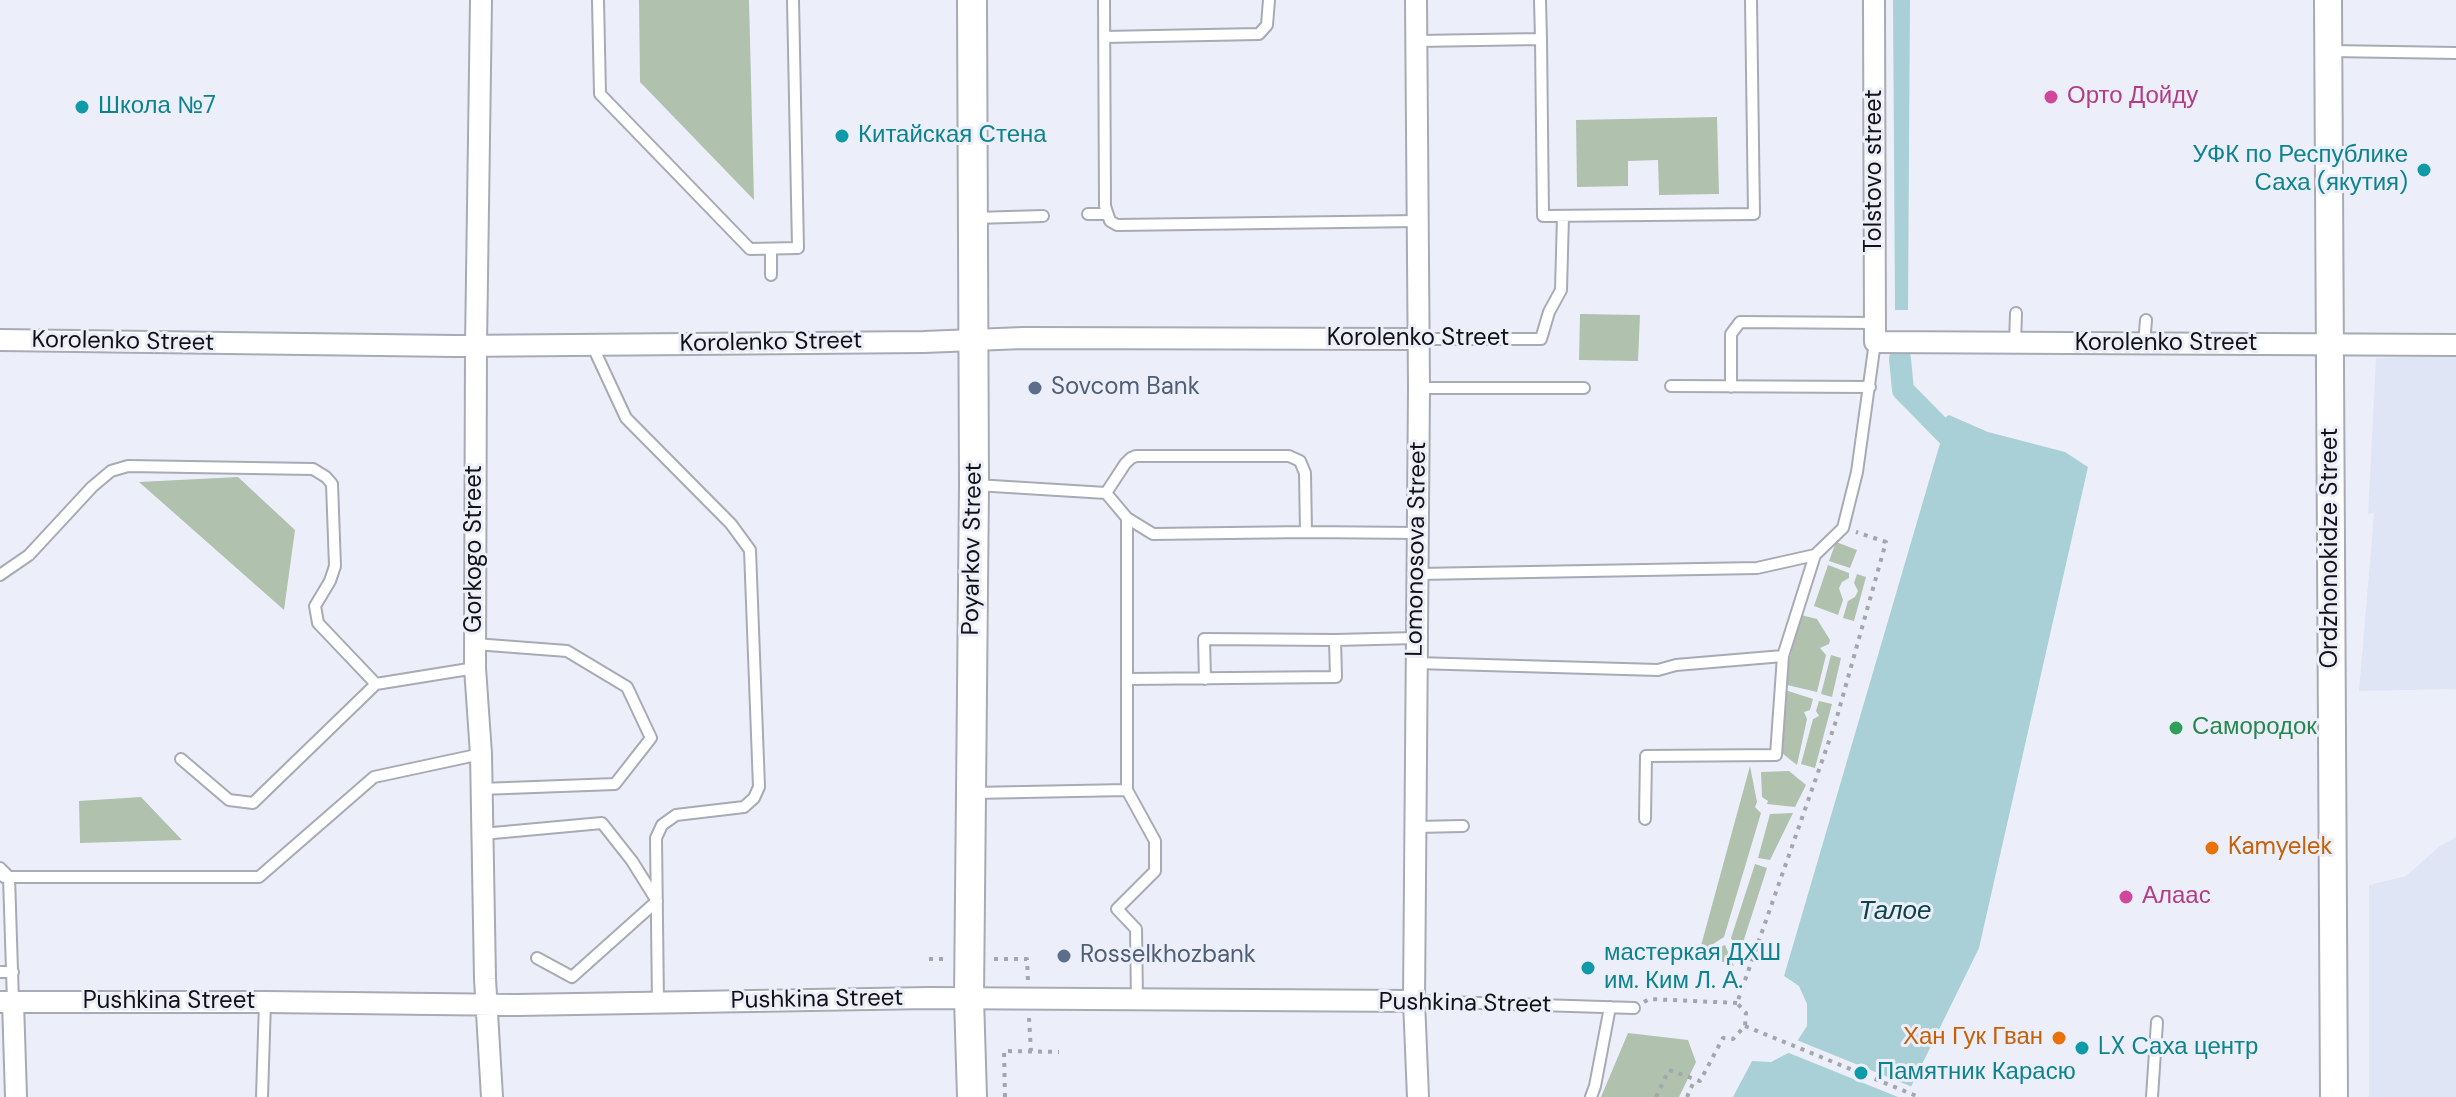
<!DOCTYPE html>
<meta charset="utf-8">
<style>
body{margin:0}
canvas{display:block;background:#eceff9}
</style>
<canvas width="2456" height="1097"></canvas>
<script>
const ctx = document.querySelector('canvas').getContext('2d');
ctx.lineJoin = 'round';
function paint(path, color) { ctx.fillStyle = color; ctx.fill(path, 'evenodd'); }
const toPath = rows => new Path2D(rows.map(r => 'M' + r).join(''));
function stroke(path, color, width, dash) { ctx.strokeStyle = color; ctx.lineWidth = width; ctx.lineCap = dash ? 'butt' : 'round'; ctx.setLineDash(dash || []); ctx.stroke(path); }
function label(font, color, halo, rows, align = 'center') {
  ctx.font = font + ' "DM Sans",sans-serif'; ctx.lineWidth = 6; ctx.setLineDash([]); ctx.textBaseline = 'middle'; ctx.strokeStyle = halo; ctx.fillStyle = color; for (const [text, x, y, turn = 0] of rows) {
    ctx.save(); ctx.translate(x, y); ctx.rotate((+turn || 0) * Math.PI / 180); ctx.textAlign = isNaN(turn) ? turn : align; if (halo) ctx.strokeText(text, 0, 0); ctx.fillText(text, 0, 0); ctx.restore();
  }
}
const built = toPath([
 [2456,355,2456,689,2359,691,2374,513,2368,514,2376,358],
 [2456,837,2456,1097,2369,1097,2369,885,2406,876,2440,846]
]);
const green = toPath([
 [639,0,749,0,754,200,640,82],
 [1717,117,1719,194,1659,195,1658,160,1628,161,1628,186,1577,187,1576,120],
 [1580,314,1640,315,1638,361,1579,360],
 [238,477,295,530,284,610,139,482],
 [1836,542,1857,550,1850,568,1829,561],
 [1828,565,1849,573,1849,578,1842,582,1839,588,1843,600,1838,615,1814,606],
 [1857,574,1866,577,1854,621,1843,618,1848,601,1855,597,1858,591,1854,583],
 [1801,615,1817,619,1830,640,1829,644,1820,648,1826,655,1817,692,1783,684],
 [1831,655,1841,658,1832,697,1821,694],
 [1782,689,1813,699,1810,710,1804,712,1807,719,1797,765,1778,750],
 [1819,701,1832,704,1815,768,1801,764,1813,719,1819,716,1816,711],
 [1750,766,1757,802,1755,807,1761,813,1724,937,1699,953],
 [1789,771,1806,785,1795,807,1767,804,1768,801,1762,797,1761,772],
 [141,797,182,840,80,843,79,801],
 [1793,813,1770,860,1758,858,1770,814],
 [1755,864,1767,868,1739,955,1731,938],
 [1725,945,1734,966,1704,955],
 [1628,1033,1688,1040,1696,1062,1679,1097,1601,1097]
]);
const water = toPath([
 [1893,0,1910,0,1908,310,1895,310],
 [1949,415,1988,432,2065,452,2088,467,1979,948,1906,1097,1733,1097,1752,1061,1771,1062,1790,1052,1807,1026,1807,1004,1799,986,1784,976,1941,440,1931,426]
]);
const pier = toPath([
 [1794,1039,1915,1088,1910,1097,1898,1097,1784,1051]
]);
const canal = toPath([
 [1900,359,1903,390,1957,445]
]);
const path = toPath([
 [929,959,945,959],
 [994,959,1027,959,1028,981],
 [1644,1002,1649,999,1737,1003],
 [1029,1018,1031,1051],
 [1745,1026,1919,1097],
 [1005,1097,1004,1051,1059,1052],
 [1656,1097,1669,1070,1700,1081,1723,1038,1733,1039,1745,1026,1746,1013,1737,1003,1835,724,1886,542,1856,532],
 [1687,1097,1695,1079]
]);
const service = toPath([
 [598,0,600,94,750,249,798,248,793,0],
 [1104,0,1105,206,1110,221,1117,225,1418,221],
 [1104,37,1259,34,1267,25,1269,0],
 [1541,39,1543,216,1754,214,1751,0],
 [1417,41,1541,39,1540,0],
 [2331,51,2456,53],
 [1088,214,1107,214],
 [975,218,1043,216],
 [771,249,771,275],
 [1418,339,1541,339,1549,312,1561,290,1563,216],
 [2015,343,2016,313],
 [2144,344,2146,320],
 [592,345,626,418,731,524,750,550,759,787,754,798,744,807,676,815,662,825,656,838,658,1003],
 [1671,386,1870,387],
 [1731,387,1731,334,1740,322,1875,323],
 [1419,388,1584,388],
 [976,485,1106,493,1125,464,1131,458,1136,456,1289,456,1300,461,1305,473,1306,532,1417,533],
 [1106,493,1127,518,1153,534,1306,532],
 [1127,518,1127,790,1155,841,1155,871,1117,909,1136,929,1137,1000],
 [1418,574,1757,568,1815,555],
 [0,575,29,555,92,487,111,471,128,466,313,469,326,477,332,484,335,566,330,581,315,606,318,623,376,684,475,668],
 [475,644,567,651,627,687,651,738,615,784,481,789],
 [1416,663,1658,670,1676,665,1783,656,1815,555,1843,528,1857,472,1875,342],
 [1128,679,1336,677,1335,640,1416,638],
 [1205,679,1204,639,1335,640],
 [181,759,229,800,253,803,376,684],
 [973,793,1127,790],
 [1645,819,1646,756,1776,755,1783,656],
 [1415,827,1463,826],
 [482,834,602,823,632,861,657,901,572,977,537,958],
 [0,868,9,877,259,877,374,777,481,754],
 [4,877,9,877,13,1002],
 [0,972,13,972],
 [1414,1001,1634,1008],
 [262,1097,265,1002],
 [1591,1097,1595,1086,1610,1007],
 [2152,1097,2157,1022]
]);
const minor = toPath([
 [481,0,476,345,475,668,481,754,485,979,492,1097],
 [1416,0,1419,388,1414,1001,1418,1097],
 [1874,0,1875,342,2456,345],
 [0,340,455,346,924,342,1023,338,1418,339],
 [0,1002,265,1002,517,1005,929,998,1414,1001],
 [13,1002,16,1097]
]);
const tertiary = toPath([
 [2328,0,2334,1097]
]);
const secondary = toPath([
 [972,1097,969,998,974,485,972,0]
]);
const markers = [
 [2051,97,8,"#d1479c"],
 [82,107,8,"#0f9aa8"],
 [842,136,8,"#0f9aa8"],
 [2424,170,8,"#0f9aa8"],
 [1035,388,8,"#5c6f8a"],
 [2176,728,8,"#2e9e5b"],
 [2212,848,8,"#e8710a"],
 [2126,897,8,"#d1479c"],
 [1064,956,8,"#5c6f8a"],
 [1588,968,8,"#0f9aa8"],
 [2059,1038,8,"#e8710a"],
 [2082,1048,8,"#0f9aa8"],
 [1861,1073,8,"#0f9aa8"]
];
const hotelNames = [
 ["Орто Дойду",2067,97],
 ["Алаас",2142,897]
];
const cultureNames = [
 ["Школа №7",98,107],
 ["Китайская Стена",858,136],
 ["УФК по Республике",2408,156,"right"],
 ["Саха (якутия)",2408,184,"right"],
 ["мастеркая ДХШ",1604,954],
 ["им. Ким Л. А.",1604,982],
 ["LX Саха центр",2098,1048],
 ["Памятник Карасю",1877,1073]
];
const streetNames = [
 ["Tolstovo street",1875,171,-90],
 ["Korolenko Street",1418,339],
 ["Korolenko Street",123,342,1],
 ["Korolenko Street",771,343,-1],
 ["Korolenko Street",2166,344],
 ["Ordzhonokidze Street",2331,548,-90],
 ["Gorkogo Street",475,549,-90],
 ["Poyarkov Street",973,549,-89],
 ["Lomonosova Street",1417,549,-89],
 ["Pushkina Street",817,1000,-1],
 ["Pushkina Street",169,1002],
 ["Pushkina Street",1465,1004,1]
];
const serviceNames = [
 ["Sovcom Bank",1051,388],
 ["Rosselkhozbank",1080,956]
];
const leisureNames = [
 ["Самородок",2192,728]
];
const foodNames = [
 ["Kamyelek",2228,848],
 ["Хан Гук Гван",2043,1038,"right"]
];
const waterNames = [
 ["Талое",1895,912]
];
paint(built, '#e0e5f6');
paint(green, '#b0c1ae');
paint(water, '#aad0d7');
paint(pier, '#eceff9');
stroke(canal, '#aad0d7', 22);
stroke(service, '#a8aab4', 14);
stroke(minor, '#a8aab4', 24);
stroke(tertiary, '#a8aab4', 30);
stroke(secondary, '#a8aab4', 32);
stroke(path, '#a4a6ae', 4, [4, 6]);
stroke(service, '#fff', 10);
stroke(minor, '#fff', 20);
stroke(tertiary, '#fff', 26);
stroke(secondary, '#fff', 28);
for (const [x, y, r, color] of markers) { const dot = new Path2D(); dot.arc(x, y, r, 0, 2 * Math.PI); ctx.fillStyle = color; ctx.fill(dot); stroke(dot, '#eceff9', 3); }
label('24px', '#b23c85', '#eceff9', hotelNames, 'left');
label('24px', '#0d838f', '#eceff9', cultureNames, 'left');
label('24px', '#111215', '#eceff9', streetNames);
label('24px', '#4e5e75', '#eceff9', serviceNames, 'left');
label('24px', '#27864d', '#eceff9', leisureNames, 'left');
label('24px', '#c56008', '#eceff9', foodNames, 'left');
label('italic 26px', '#0b454e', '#eceff9', waterNames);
</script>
